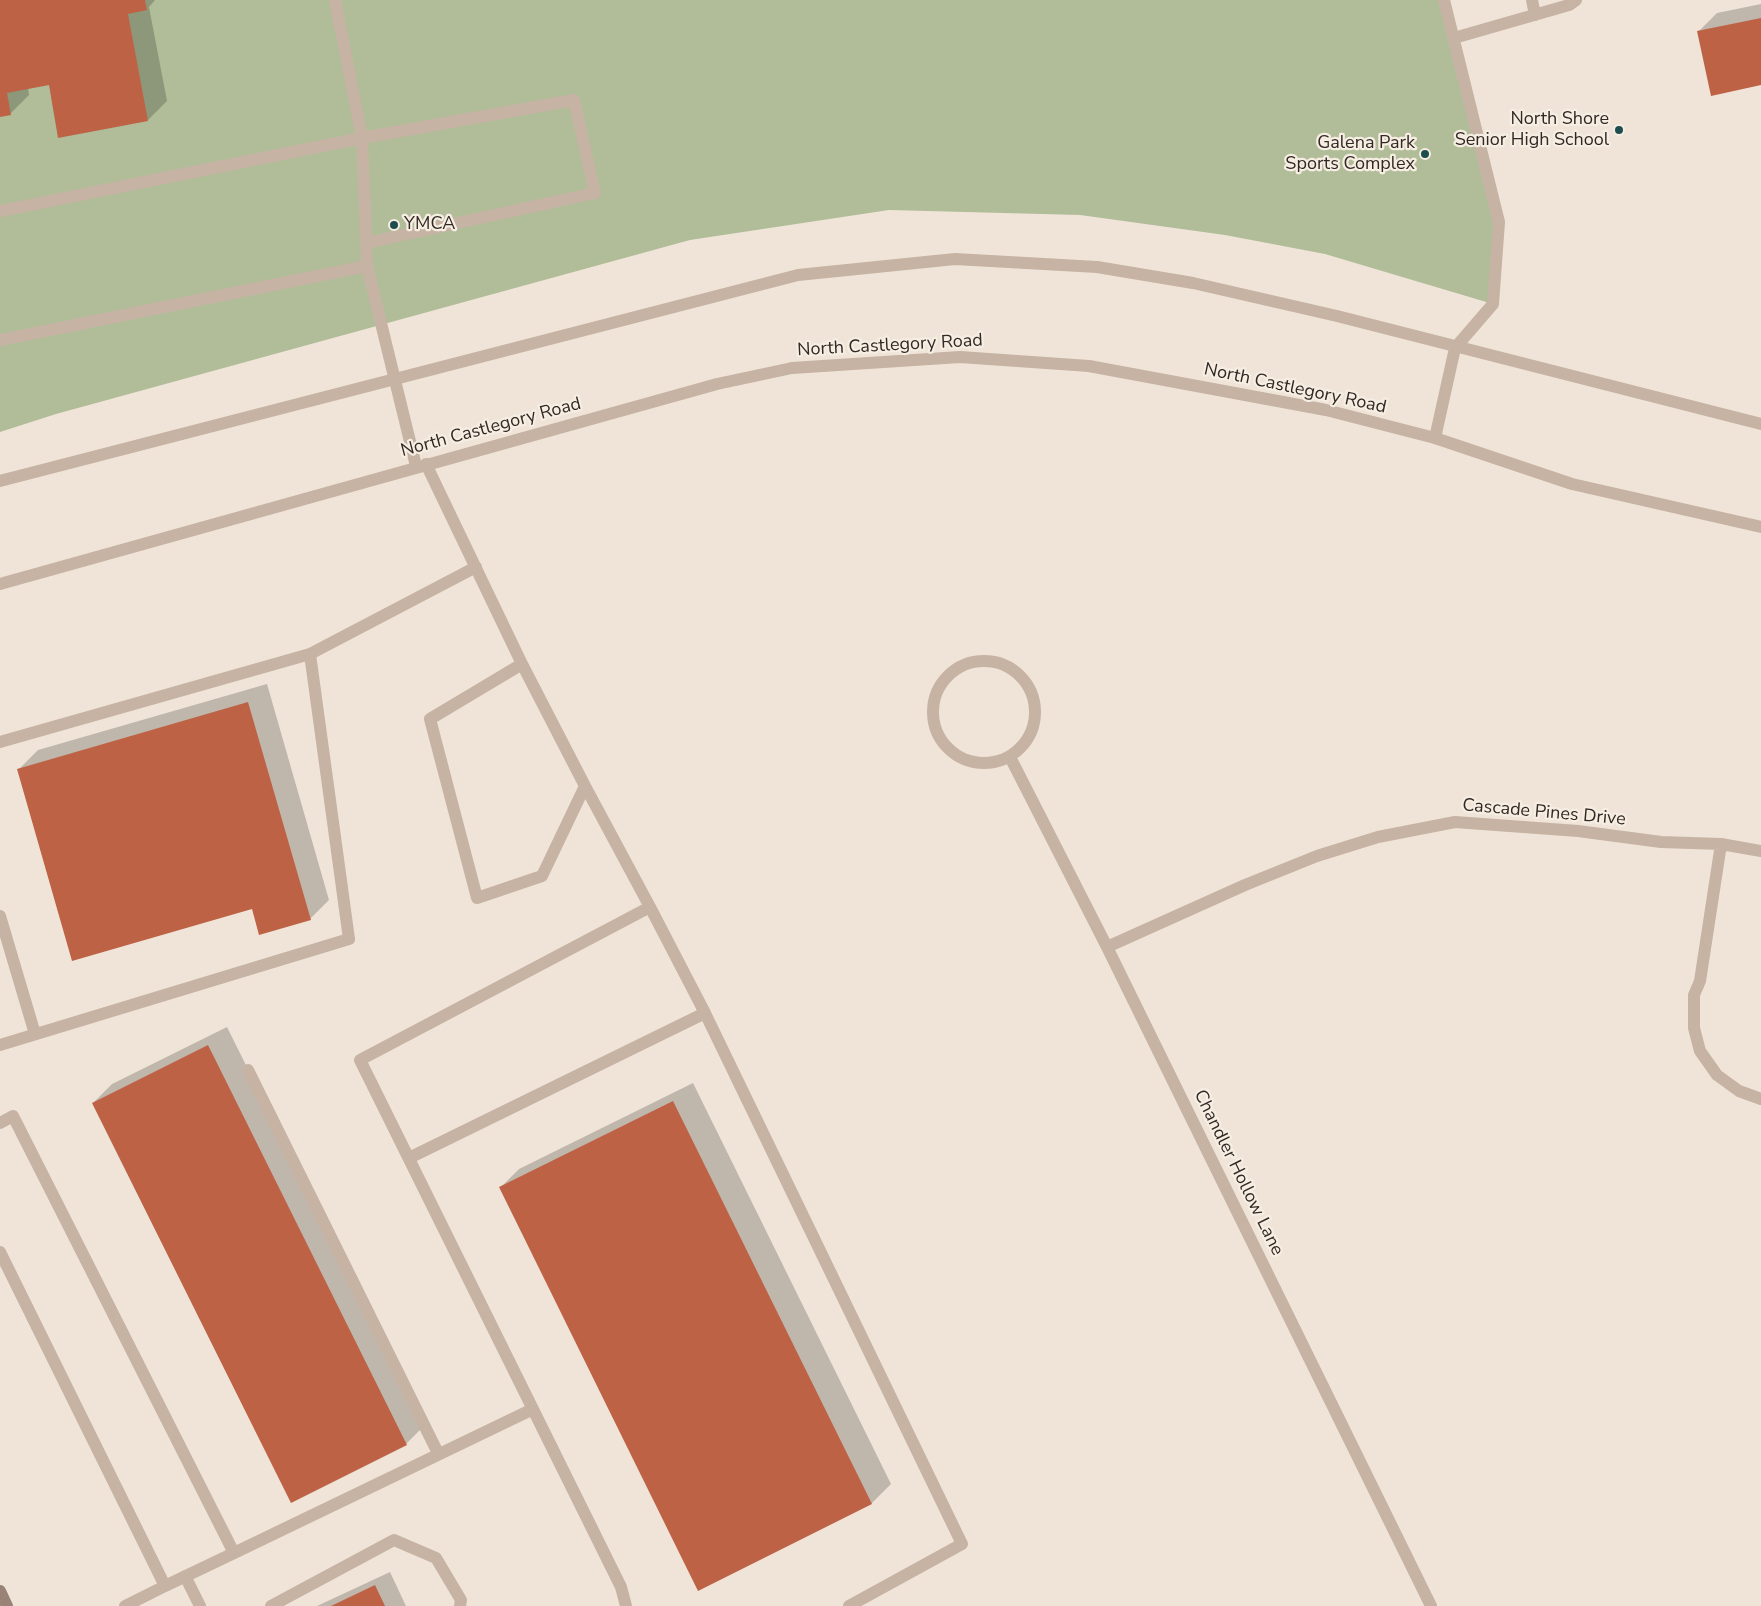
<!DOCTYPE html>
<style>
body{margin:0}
canvas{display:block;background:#efe4d7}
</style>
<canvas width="1761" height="1606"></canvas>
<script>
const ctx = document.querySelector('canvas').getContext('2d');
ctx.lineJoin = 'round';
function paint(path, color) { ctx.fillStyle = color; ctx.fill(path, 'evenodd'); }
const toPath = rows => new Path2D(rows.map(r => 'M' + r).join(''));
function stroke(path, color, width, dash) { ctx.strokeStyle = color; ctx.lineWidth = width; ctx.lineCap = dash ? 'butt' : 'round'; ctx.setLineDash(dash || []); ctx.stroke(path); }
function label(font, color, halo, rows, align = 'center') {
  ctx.font = font + ' "Nunito Sans",sans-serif'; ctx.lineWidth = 4.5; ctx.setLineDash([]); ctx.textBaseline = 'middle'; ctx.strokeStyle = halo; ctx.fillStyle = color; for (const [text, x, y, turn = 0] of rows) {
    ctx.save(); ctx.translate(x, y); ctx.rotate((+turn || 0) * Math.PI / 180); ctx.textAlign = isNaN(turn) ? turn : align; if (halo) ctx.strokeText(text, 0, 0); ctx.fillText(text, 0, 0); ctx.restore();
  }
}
const green = toPath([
 [0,0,1444,0,1499,222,1493,304,1325,254,1225,235,1080,215,889,210,690,240,56,414,0,432]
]);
const shadow = toPath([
 [0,0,155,0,149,7,167,101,148,120,50,84,28,88,29,95,10,114,0,116],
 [1761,4,1761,84,1698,32,1717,13],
 [267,684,329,900,310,919,253,907,19,769,38,750],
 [227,1027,425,1425,406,1444,93,1103,112,1084],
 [693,1083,891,1484,872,1503,699,1589,500,1188,519,1169],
 [390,1572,406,1606,317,1606]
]);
const building = toPath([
 [0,0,145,0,147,10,128,14,148,121,58,138,49,85,7,93,11,115,0,117],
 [1761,18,1761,85,1711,96,1697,31],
 [248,702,311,920,259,935,252,909,72,961,17,769],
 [208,1045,407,1445,291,1503,92,1103],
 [673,1101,872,1504,698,1591,499,1187],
 [375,1585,385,1606,331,1606]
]);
const service = toPath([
 [335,0,362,138,367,266,416,466],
 [1532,0,1535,15],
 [1454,38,1569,5,1576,0],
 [0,211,362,138,574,100,595,193,366,243],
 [0,340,367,266],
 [1435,438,1455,348,1493,304,1499,222,1444,0],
 [426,464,522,664,430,719,477,898,542,876,585,786,650,907,360,1060,621,1587,626,1606],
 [522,664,585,786],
 [0,742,310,654,476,567],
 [650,907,705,1013],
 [0,916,35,1034],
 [0,1045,349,939,310,654],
 [248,1070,438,1453],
 [0,1123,13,1116,234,1553,165,1586,0,1252],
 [409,1158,705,1013,962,1544,849,1606],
 [234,1553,533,1409],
 [185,1576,200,1606],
 [125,1606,165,1586],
 [271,1606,394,1540,436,1558,461,1600,460,1606]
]);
const minor = toPath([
 [0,481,798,275,955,259,1097,267,1193,283,1337,316,1761,424],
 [0,584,717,384,792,368,960,357,1089,366,1326,410,1435,438,1572,484,1761,527],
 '933 712a51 51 0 1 1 102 0a51 51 0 1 1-102 0Z',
 [1010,757,1107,947,1431,1606],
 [1721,844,1700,981,1694,995,1694,1028,1700,1051,1717,1075,1739,1091,1761,1099],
 [1107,947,1245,885,1317,856,1378,837,1455,822,1578,831,1661,842,1721,844,1761,851]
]);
const secondary = toPath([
 [0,1591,7,1606]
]);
const markers = [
 [1619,130,5,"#1e4d50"],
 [1425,154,5,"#1e4d50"],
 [394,225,5,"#1e4d50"]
];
const poiNames = [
 ["North Shore",1609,120],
 ["Senior High School",1609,141],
 ["Galena Park",1415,144],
 ["Sports Complex",1415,165],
 ["YMCA",404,225,"left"]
];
const streetNames = [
 ["North Castlegory Road",890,346,-3],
 ["North Castlegory Road",1295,389,12],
 ["North Castlegory Road",491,428,-15],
 ["Cascade Pines Drive",1544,813,5],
 ["Chandler Hollow Lane",1238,1173,64]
];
paint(green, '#b1bd99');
paint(shadow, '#0003');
paint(building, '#be6246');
stroke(service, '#c6b3a4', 12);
stroke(minor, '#c6b3a4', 12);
stroke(secondary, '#998376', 12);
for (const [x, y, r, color] of markers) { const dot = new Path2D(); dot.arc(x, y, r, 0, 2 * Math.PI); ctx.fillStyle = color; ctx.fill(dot); stroke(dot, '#f7eee3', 2); }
label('18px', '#322925', '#f7eee3', poiNames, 'right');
label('18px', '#322925', '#f7eee3', streetNames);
</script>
